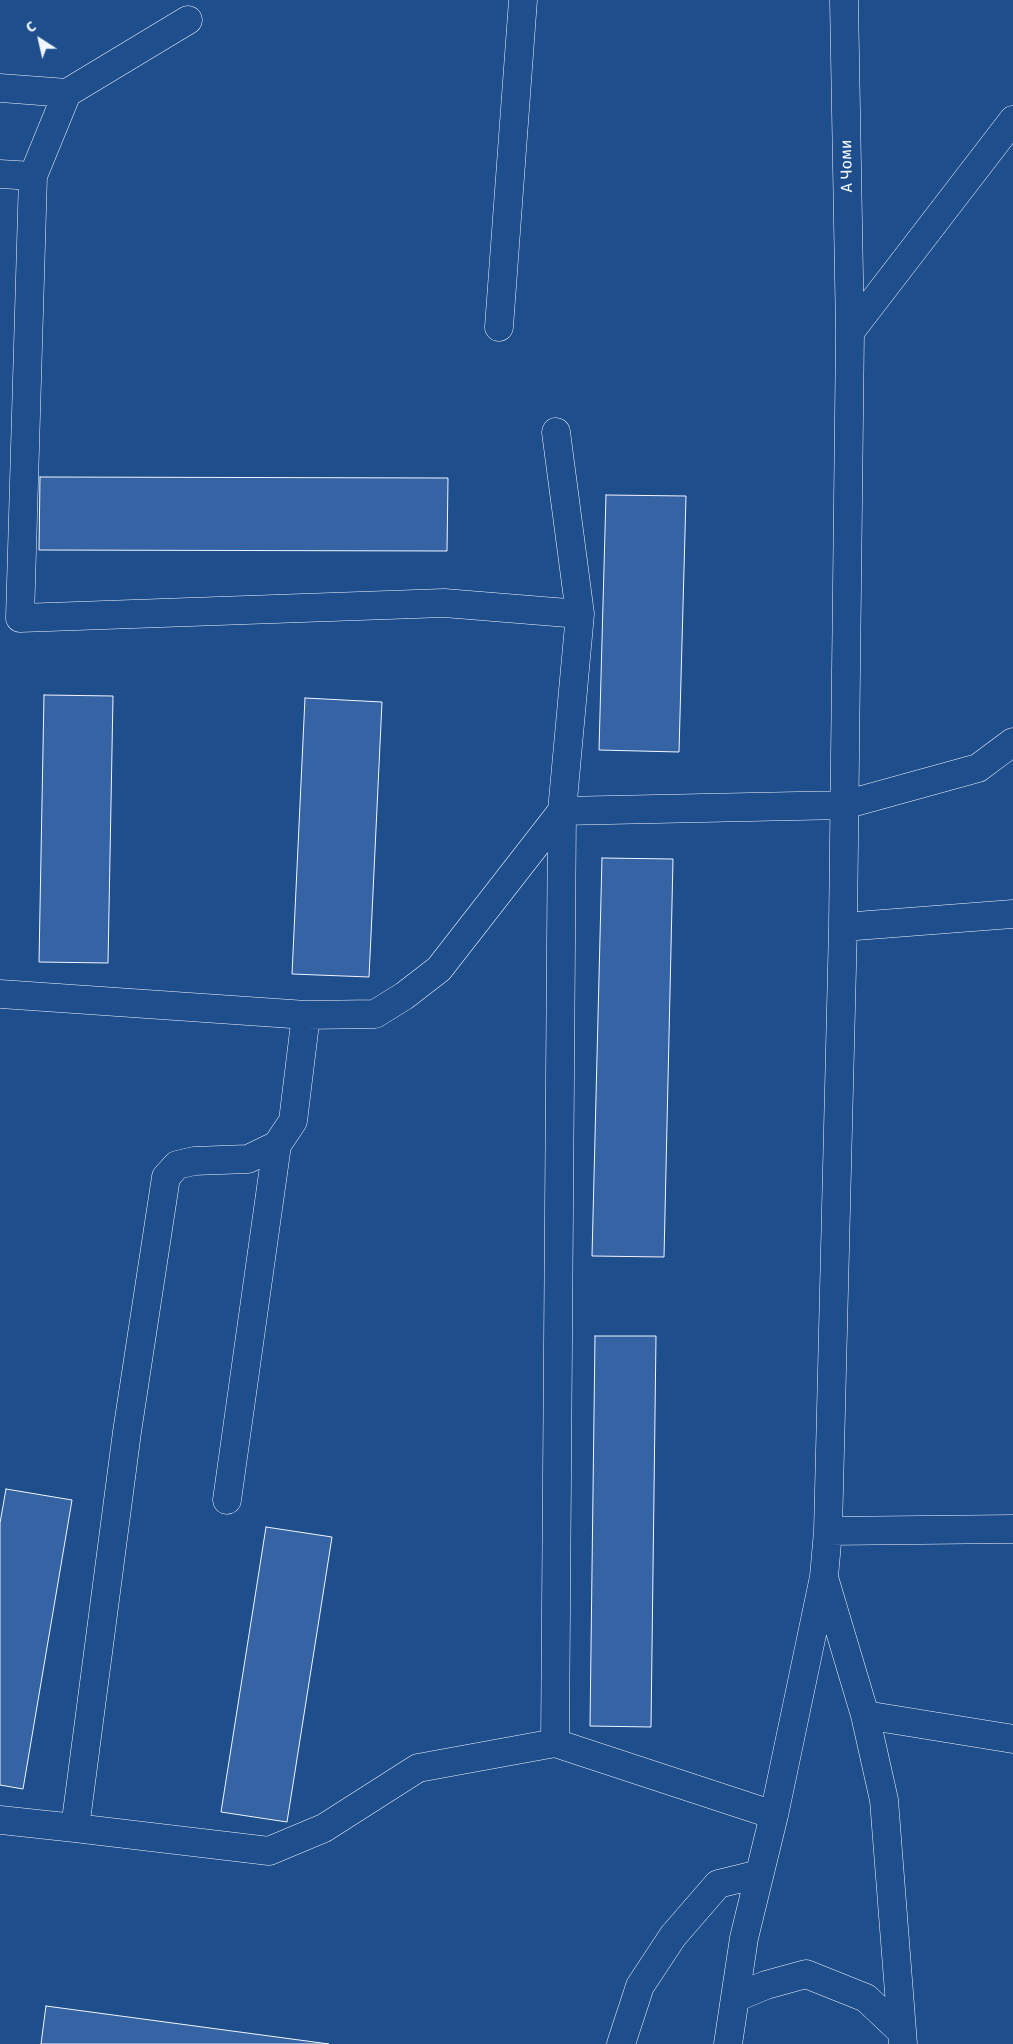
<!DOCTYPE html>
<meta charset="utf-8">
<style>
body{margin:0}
#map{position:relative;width:1013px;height:2044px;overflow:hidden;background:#1f4e8c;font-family:"Fira Sans",sans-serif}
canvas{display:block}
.north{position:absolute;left:15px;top:15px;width:50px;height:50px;-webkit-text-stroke:4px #1f4e8c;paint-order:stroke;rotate:325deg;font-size:14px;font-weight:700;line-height:20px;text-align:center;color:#f2f6ff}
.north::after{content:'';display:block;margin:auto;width:18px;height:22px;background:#f2f6ff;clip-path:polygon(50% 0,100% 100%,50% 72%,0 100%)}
</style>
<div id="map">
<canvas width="1013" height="2044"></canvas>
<div class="north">С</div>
</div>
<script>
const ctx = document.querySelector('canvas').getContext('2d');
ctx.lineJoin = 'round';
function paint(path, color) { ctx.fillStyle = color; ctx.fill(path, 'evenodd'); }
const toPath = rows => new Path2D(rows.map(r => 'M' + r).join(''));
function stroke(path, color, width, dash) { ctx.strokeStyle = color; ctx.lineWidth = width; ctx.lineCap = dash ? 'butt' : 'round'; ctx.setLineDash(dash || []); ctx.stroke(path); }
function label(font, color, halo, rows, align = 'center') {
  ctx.font = font + ' "Fira Sans",sans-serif'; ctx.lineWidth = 4; ctx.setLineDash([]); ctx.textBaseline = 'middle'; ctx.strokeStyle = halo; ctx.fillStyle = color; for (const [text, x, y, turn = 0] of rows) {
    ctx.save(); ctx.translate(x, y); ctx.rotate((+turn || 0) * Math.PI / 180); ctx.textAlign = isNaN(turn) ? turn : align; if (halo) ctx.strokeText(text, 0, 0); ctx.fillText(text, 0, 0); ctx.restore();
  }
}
const building = toPath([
 [40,477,448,478,447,551,39,550,40,477],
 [606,495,686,496,679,752,599,750,606,495],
 [44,695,113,696,108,963,39,962,44,695],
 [305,698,382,702,369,977,292,974,305,698],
 [602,858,673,859,664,1257,592,1256,602,858],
 [595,1336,656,1336,651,1727,590,1726,595,1336],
 [6,1489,72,1500,23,1789,0,1785,0,1523,6,1489],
 [266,1527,332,1537,287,1822,221,1812,266,1527],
 [46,2006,329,2044,41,2044,46,2006]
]);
const minor = toPath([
 [0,88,67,93,188,20],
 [0,174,33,176,20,618,444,603,580,614],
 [33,176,67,93],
 [499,327,523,0],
 [850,332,1013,120],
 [843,927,1013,914],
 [0,994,306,1015,375,1014,404,996,439,969,562,811,580,614,556,432],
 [306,1015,293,1121,277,1145,248,1159,194,1161,177,1165,166,1177,127,1432,75,1828,269,1851,324,1828,418,1768,555,1743],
 [227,1500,277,1145],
 [828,1531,1013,1529],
 [825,1581,865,1715,884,1800,903,2044],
 [865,1715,1013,1739],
 [774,1815,555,1743,562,811,844,805,978,768,1013,742],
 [0,1820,75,1828],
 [735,1998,766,1985,806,1974,866,1998,902,2032],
 [621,2044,640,1986,673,1936,718,1884,759,1874],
 [728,2044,744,1938,774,1815,824,1577,828,1531,843,927,850,332,844,0]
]);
const streetNames = [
 ["А Чоми",847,166,-91]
];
paint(building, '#3563a3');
stroke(building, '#f2f6ff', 1);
stroke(minor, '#f2f6ff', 29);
stroke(minor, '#1f4e8c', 28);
label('16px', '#f2f6ff', '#1f4e8c', streetNames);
</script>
